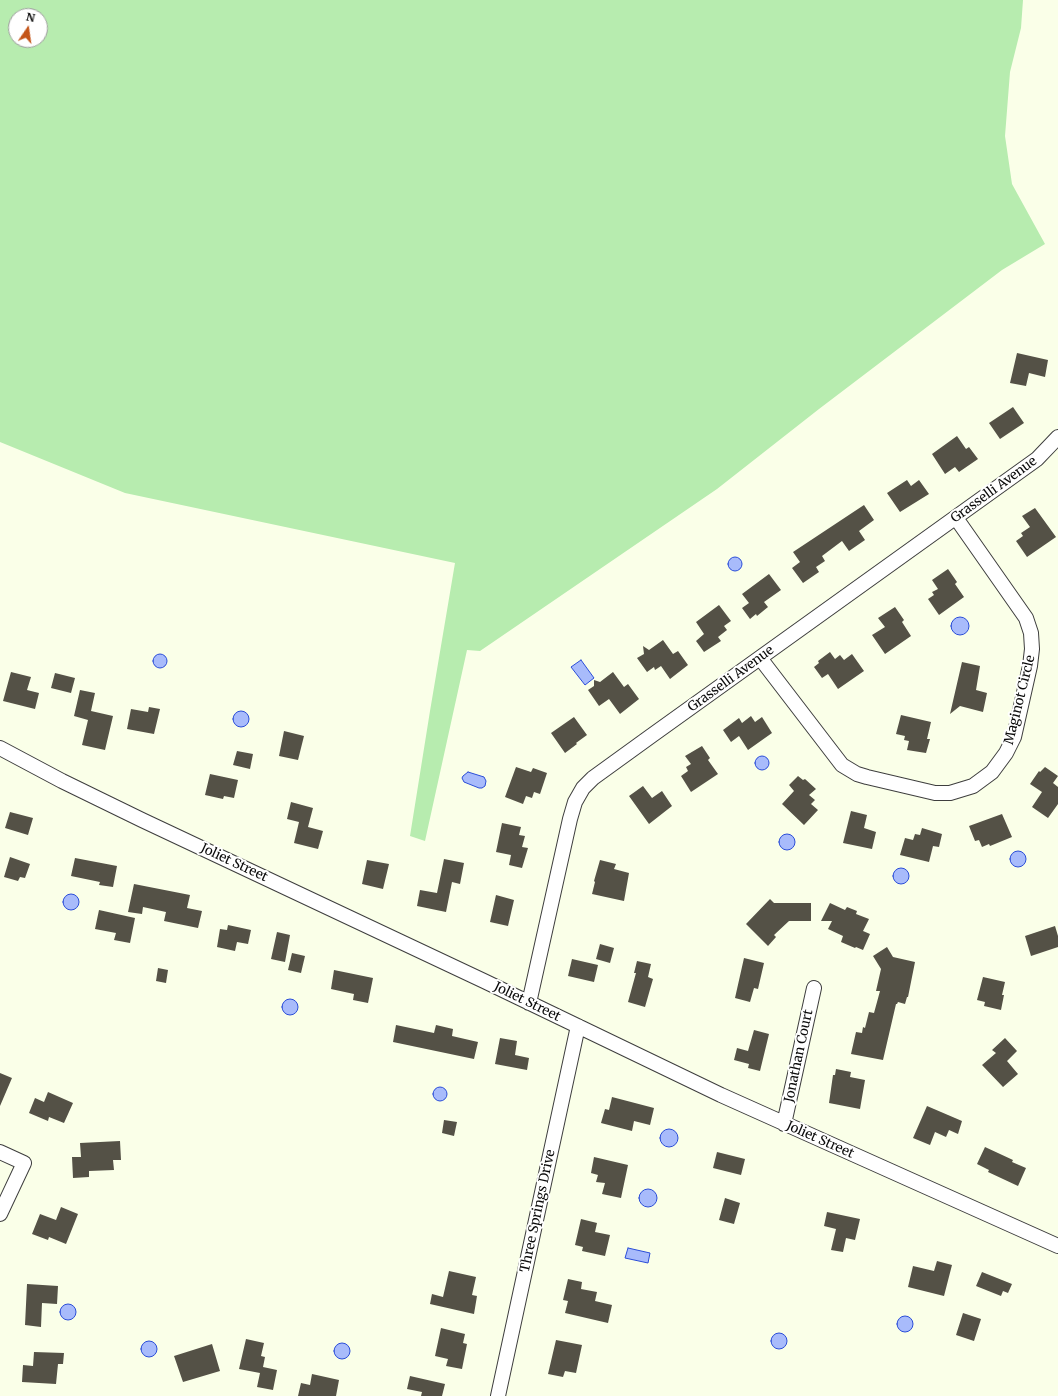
<!DOCTYPE html>
<style>
body{margin:0}
#map{position:relative;width:1058px;height:1396px;overflow:hidden;background:#faffe8;font-family:Merriweather,serif}
canvas{display:block}
.north{position:absolute;left:8px;top:8px;width:40px;height:40px;box-sizing:border-box;background:#fff;border:1px solid #9d9d9d;border-radius:50%;rotate:13deg;font-size:11px;font-weight:700;line-height:16px;text-align:center;color:#0b0b0b}
.north::after{content:'';display:block;margin:auto;width:14px;height:18px;background:#c45519;clip-path:polygon(50% 0,100% 100%,50% 72%,0 100%)}
</style>
<div id="map">
<canvas width="1058" height="1396"></canvas>
<div class="north">N</div>
</div>
<script>
const ctx = document.querySelector('canvas').getContext('2d');
ctx.lineJoin = 'round';
function paint(path, color) { ctx.fillStyle = color; ctx.fill(path, 'evenodd'); }
const toPath = rows => new Path2D(rows.map(r => 'M' + r).join(''));
function stroke(path, color, width, dash) { ctx.strokeStyle = color; ctx.lineWidth = width; ctx.lineCap = dash ? 'butt' : 'round'; ctx.setLineDash(dash || []); ctx.stroke(path); }
function label(font, color, halo, rows, align = 'center') {
  ctx.font = font + ' Merriweather,serif'; ctx.lineWidth = 4; ctx.setLineDash([]); ctx.textBaseline = 'middle'; ctx.strokeStyle = halo; ctx.fillStyle = color; for (const [text, x, y, turn = 0] of rows) {
    ctx.save(); ctx.translate(x, y); ctx.rotate((+turn || 0) * Math.PI / 180); ctx.textAlign = isNaN(turn) ? turn : align; if (halo) ctx.strokeText(text, 0, 0); ctx.fillText(text, 0, 0); ctx.restore();
  }
}
const green = toPath([
 [0,0,1023,0,1021,28,1010,72,1005,136,1012,184,1045,244,1002,270,819,409,717,489,480,651,467,650,425,841,410,836,430,711,455,563,125,493,0,442],
 [16,16,40,16,40,40,16,40]
]);
const water = toPath([
 '728 564a7 7 0 1 1 14 0a7 7 0 1 1-14 0Z',
 '951 626a9 9 0 1 1 18 0a9 9 0 1 1-18 0Z',
 '153 661a7 7 0 1 1 14 0a7 7 0 1 1-14 0Z',
 [581,660,594,678,585,685,571,667,581,660],
 '233 719a8 8 0 1 1 16 0a8 8 0 1 1-16 0Z',
 '755 763a7 7 0 1 1 14 0a7 7 0 1 1-14 0Z',
 [468,772,484,777,486,781,485,786,482,788,479,788,464,782,462,778,463,776,468,772],
 '779 842a8 8 0 1 1 16 0a8 8 0 1 1-16 0Z',
 '1010 859a8 8 0 1 1 16 0a8 8 0 1 1-16 0Z',
 '893 876a8 8 0 1 1 16 0a8 8 0 1 1-16 0Z',
 '63 902a8 8 0 1 1 16 0a8 8 0 1 1-16 0Z',
 '282 1007a8 8 0 1 1 16 0a8 8 0 1 1-16 0Z',
 '433 1094a7 7 0 1 1 14 0a7 7 0 1 1-14 0Z',
 '660 1138a9 9 0 1 1 18 0a9 9 0 1 1-18 0Z',
 '639 1198a9 9 0 1 1 18 0a9 9 0 1 1-18 0Z',
 [628,1248,650,1253,648,1263,625,1258,628,1248],
 '60 1312a8 8 0 1 1 16 0a8 8 0 1 1-16 0Z',
 '897 1324a8 8 0 1 1 16 0a8 8 0 1 1-16 0Z',
 '771 1341a8 8 0 1 1 16 0a8 8 0 1 1-16 0Z',
 '141 1349a8 8 0 1 1 16 0a8 8 0 1 1-16 0Z',
 '334 1351a8 8 0 1 1 16 0a8 8 0 1 1-16 0Z'
]);
const building = toPath([
 [1017,353,1048,360,1045,377,1029,373,1026,386,1010,383],
 [1013,407,1024,423,1000,439,989,423],
 [957,436,966,449,969,447,978,459,959,472,955,467,945,474,932,454],
 [907,480,911,486,919,480,929,494,900,512,887,493],
 [864,505,874,520,859,531,865,540,849,551,842,541,822,556,825,561,816,567,819,572,803,583,792,568,800,562,793,552],
 [1035,508,1056,537,1027,557,1016,541,1023,536,1021,533,1030,527,1022,516],
 [948,569,957,582,955,584,964,597,939,615,928,599,934,595,932,592,938,589,932,580],
 [769,574,781,590,764,602,768,607,757,616,756,614,750,619,742,608,749,603,742,594],
 [719,605,731,621,724,626,727,630,718,637,721,641,704,652,696,641,704,634,696,622],
 [895,607,904,620,902,622,911,636,885,654,872,635,885,627,878,618],
 [663,640,673,654,678,651,688,665,670,679,661,666,655,670,654,667,647,672,637,658,644,654,643,646,649,650],
 [830,652,835,659,840,655,844,660,852,654,864,671,838,689,828,674,822,678,814,667,819,663,818,661],
 [962,662,980,666,976,690,987,693,983,712,960,706,950,714],
 [11,672,31,677,27,690,39,693,35,709,3,701],
 [613,672,624,687,628,684,639,699,620,714,609,699,599,706,588,690,594,686,594,680,600,682],
 [55,673,75,678,71,693,51,688],
 [80,690,95,693,91,711,113,716,105,750,82,745,88,720,74,716],
 [149,707,160,709,154,734,127,729,131,709,148,712],
 [901,715,931,722,927,739,930,739,926,753,907,750,909,741,904,740,905,736,896,734],
 [751,716,755,722,762,717,772,733,748,750,739,736,731,742,723,730,739,718,742,723],
 [574,717,587,735,576,743,577,744,565,753,551,733],
 [284,731,304,736,298,760,279,756],
 [702,746,710,758,708,760,718,774,691,792,681,776,688,771,686,767,691,764,685,756],
 [237,751,253,754,250,769,233,765],
 [516,767,531,772,533,768,547,773,540,794,534,792,532,798,526,796,523,804,505,797],
 [1045,767,1058,776,1053,783,1058,787,1058,804,1048,818,1032,807,1042,792,1030,784,1039,771,1040,772],
 [210,774,238,780,234,798,224,796,223,799,205,795],
 [798,776,803,780,805,779,816,789,809,795,815,800,811,804,818,810,804,825,782,804,794,791,789,785],
 [643,786,652,798,662,791,672,806,649,824,629,796],
 [291,802,313,808,308,827,323,831,318,849,294,843,299,822,287,819],
 [851,811,867,815,864,828,876,832,872,849,843,843],
 [10,812,33,818,28,835,5,828],
 [1002,814,1012,837,990,846,989,844,982,847,979,840,975,841,969,826],
 [502,823,521,827,519,835,525,836,522,847,528,848,522,868,509,865,511,855,496,852],
 [922,828,942,834,939,847,933,846,929,862,900,855,905,838,913,840,915,834,920,835],
 [10,857,30,864,25,878,20,877,18,881,4,877],
 [75,858,117,866,113,887,99,885,100,882,71,876],
 [444,859,464,863,460,884,452,882,446,912,417,906,420,890,437,893],
 [367,860,389,864,383,889,362,884],
 [600,860,616,864,614,869,629,873,624,901,592,894,595,882,594,881],
 [134,884,190,895,187,908,202,911,198,928,164,921,166,912,143,907,142,914,128,912],
 [496,895,514,900,508,926,490,922],
 [770,899,774,903,811,903,811,921,789,921,774,935,776,937,768,946,746,924],
 [830,903,845,910,847,907,857,911,856,914,869,919,863,931,870,934,863,950,856,947,855,948,841,942,843,936,828,929,832,921,821,921],
 [99,910,135,918,130,943,114,940,116,933,95,929],
 [228,925,251,930,248,944,237,942,235,951,217,947,220,929,227,930],
 [1055,926,1058,936,1058,947,1031,956,1025,936],
 [277,932,290,935,285,962,271,959],
 [600,944,614,948,610,963,596,959],
 [887,947,893,957,915,962,908,997,907,997,905,1004,898,1002,897,1004,896,1004,883,1060,851,1054,856,1032,862,1033,863,1027,865,1028,869,1012,874,1013,880,991,876,991,881,969,873,956],
 [292,953,305,956,301,973,288,970],
 [744,958,764,963,758,989,754,988,750,1002,735,998],
 [572,959,598,965,594,982,568,976],
 [637,961,651,964,648,977,653,979,645,1007,628,1002,636,973,634,973],
 [158,968,168,970,166,983,156,981],
 [334,970,373,978,368,1003,353,1000,354,994,331,989],
 [983,977,1005,982,1002,995,1004,995,1001,1010,984,1006,985,1002,977,1000],
 [396,1025,434,1033,436,1025,453,1029,452,1036,478,1042,474,1059,393,1042],
 [754,1030,769,1034,760,1071,748,1068,749,1064,734,1060,737,1048,748,1051],
 [500,1038,517,1041,515,1055,529,1058,527,1070,495,1064],
 [1005,1038,1017,1051,1007,1061,1018,1074,1003,1087,982,1065,996,1053,992,1050],
 [836,1069,851,1072,850,1077,865,1080,860,1109,829,1103,833,1075,835,1075],
 [0,1073,12,1078,0,1106],
 [48,1092,73,1103,64,1123,49,1117,48,1121,29,1113,35,1098,44,1102],
 [612,1097,654,1108,650,1125,634,1121,632,1131,601,1123,605,1109,609,1110],
 [927,1106,962,1121,958,1134,949,1130,946,1137,935,1132,930,1145,913,1138],
 [444,1120,457,1122,454,1136,442,1133],
 [120,1141,121,1160,113,1160,114,1170,89,1171,89,1177,73,1178,72,1157,81,1157,80,1143],
 [985,1147,1013,1160,1012,1162,1026,1168,1018,1186,988,1172,989,1170,977,1164],
 [717,1152,745,1159,741,1175,713,1168],
 [594,1157,628,1165,621,1198,602,1194,605,1183,596,1182,598,1175,591,1173],
 [725,1198,740,1203,734,1224,719,1220],
 [61,1207,78,1214,66,1244,49,1237,48,1240,32,1234,40,1214,56,1220],
 [827,1212,860,1219,855,1240,846,1238,843,1252,831,1250,836,1229,824,1226],
 [581,1219,597,1223,595,1232,610,1235,605,1256,582,1251,583,1247,575,1245],
 [937,1261,952,1265,944,1296,908,1287,913,1266,934,1271],
 [449,1271,476,1277,472,1295,477,1296,474,1314,430,1304,432,1294,443,1297],
 [982,1272,1012,1284,1008,1293,1003,1291,1001,1296,976,1286],
 [568,1279,582,1282,581,1289,597,1292,595,1301,612,1305,608,1323,565,1313,568,1301,563,1300],
 [27,1284,58,1286,57,1304,42,1303,41,1327,25,1325],
 [963,1313,981,1319,974,1341,956,1335],
 [441,1328,465,1334,463,1343,467,1344,462,1369,446,1366,448,1359,435,1356],
 [246,1339,264,1343,261,1356,265,1357,263,1367,277,1370,273,1390,257,1387,260,1373,239,1369],
 [556,1340,582,1345,576,1373,565,1371,563,1377,548,1374],
 [212,1344,220,1371,183,1382,174,1356],
 [34,1352,64,1353,63,1364,58,1364,56,1384,22,1382,23,1365,33,1366],
 [312,1374,339,1380,336,1396,298,1396,301,1383,310,1385],
 [410,1376,445,1384,442,1396,421,1396,422,1392,407,1389]
]);
const minor = toPath([
 [760,658,842,765,857,774,867,777,935,793,950,793,973,786,992,772,1006,753,1014,737,1030,666,1032,649,1031,633,1026,618,956,518],
 [0,748,62,781,142,820,484,981,721,1095,1058,1246],
 [529,1003,570,819,575,802,583,788,593,778,651,736,1037,459,1058,437],
 [784,1124,814,988],
 [0,1152,24,1163,0,1214],
 [498,1396,578,1026]
]);
const streetNames = [
 ["Grasselli Avenue",994,490,-36],
 ["Grasselli Avenue",731,679,-36],
 ["Maginot Circle",1020,700,-76],
 ["Joliet Street",234,863,25],
 ["Joliet Street",527,1002,26],
 ["Jonathan Court",799,1056,-78],
 ["Joliet Street",820,1140,24],
 ["Three Springs Drive",538,1211,-78]
];
paint(green, '#b7ecaf');
paint(water, '#a8bbfb');
stroke(water, '#2a4dd7', 1);
paint(building, '#545146');
stroke(minor, '#3e3e3e', 16);
stroke(minor, '#fff', 14);
label('13px', '#0b0b0b', '#fff', streetNames);
</script>
